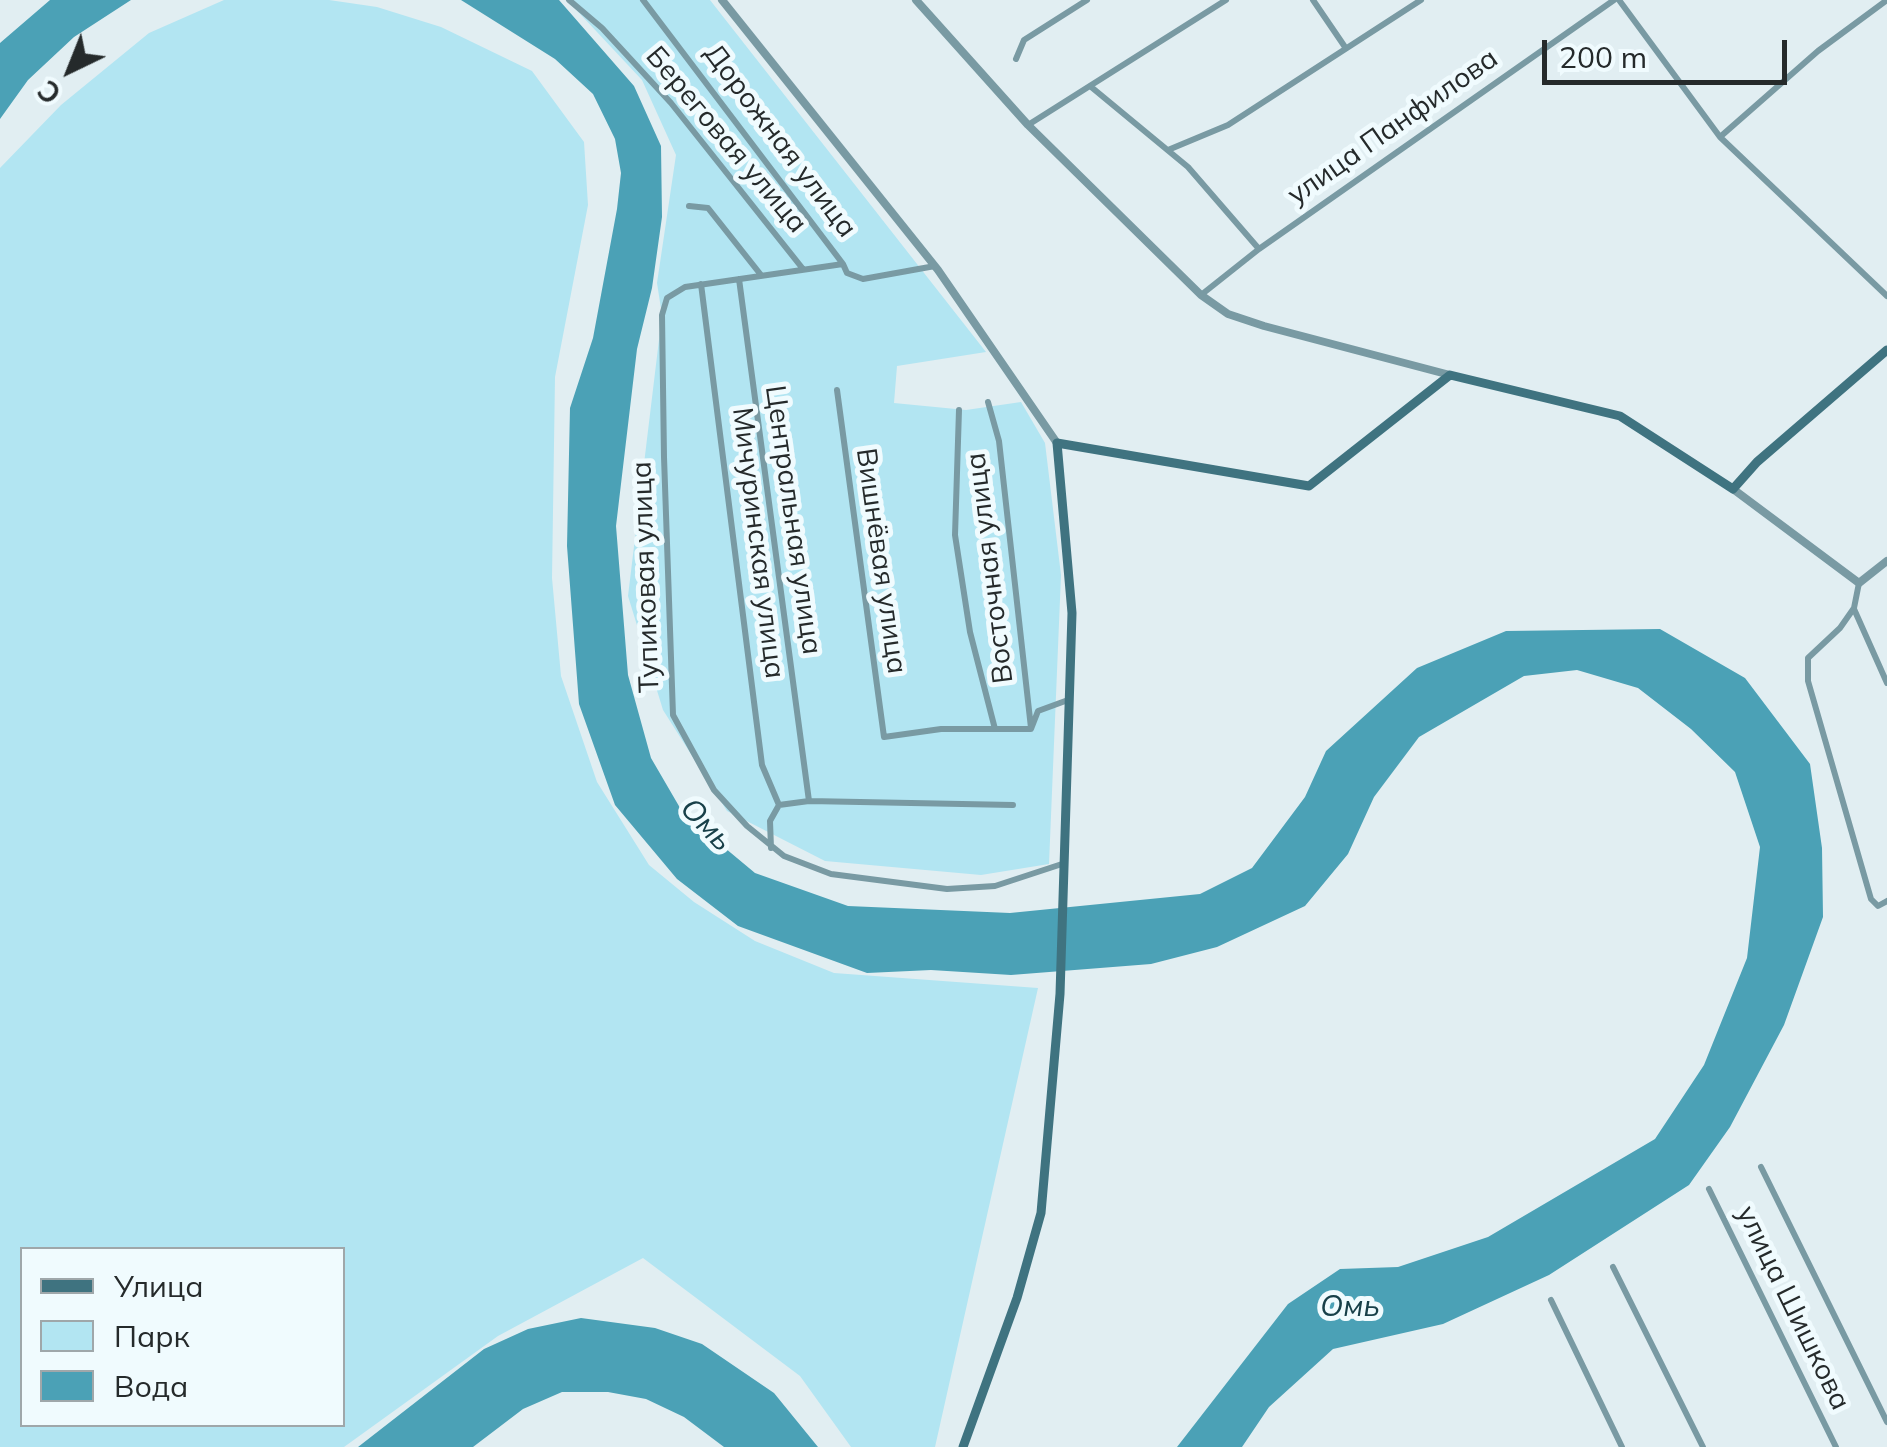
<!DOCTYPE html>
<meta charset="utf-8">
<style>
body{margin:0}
#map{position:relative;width:1887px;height:1447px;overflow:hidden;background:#e1eef2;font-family:Mulish,sans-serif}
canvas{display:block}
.legend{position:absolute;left:20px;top:1247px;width:325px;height:180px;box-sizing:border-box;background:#f0fbfe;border:2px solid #9fa7aa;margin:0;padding:12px 18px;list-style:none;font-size:30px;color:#252a2b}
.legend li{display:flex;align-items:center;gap:20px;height:50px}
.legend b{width:50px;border:2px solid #9fa7aa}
.north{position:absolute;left:20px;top:20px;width:100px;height:100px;-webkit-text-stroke:8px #f0fbfe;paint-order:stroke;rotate:223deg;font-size:28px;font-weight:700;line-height:40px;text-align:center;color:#252a2b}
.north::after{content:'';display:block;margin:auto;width:35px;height:45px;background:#252a2b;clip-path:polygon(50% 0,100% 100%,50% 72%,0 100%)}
.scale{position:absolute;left:1542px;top:40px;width:245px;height:45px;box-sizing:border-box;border:5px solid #252a2b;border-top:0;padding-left:12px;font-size:30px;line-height:35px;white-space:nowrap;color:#252a2b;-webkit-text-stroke:8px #f0fbfe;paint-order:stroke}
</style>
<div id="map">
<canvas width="1887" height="1447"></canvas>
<ul class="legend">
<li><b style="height:12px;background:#3f7380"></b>Улица</li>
<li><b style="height:28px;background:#b2e5f2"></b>Парк</li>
<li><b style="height:28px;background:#4ba1b6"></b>Вода</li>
</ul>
<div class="north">С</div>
<div class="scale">200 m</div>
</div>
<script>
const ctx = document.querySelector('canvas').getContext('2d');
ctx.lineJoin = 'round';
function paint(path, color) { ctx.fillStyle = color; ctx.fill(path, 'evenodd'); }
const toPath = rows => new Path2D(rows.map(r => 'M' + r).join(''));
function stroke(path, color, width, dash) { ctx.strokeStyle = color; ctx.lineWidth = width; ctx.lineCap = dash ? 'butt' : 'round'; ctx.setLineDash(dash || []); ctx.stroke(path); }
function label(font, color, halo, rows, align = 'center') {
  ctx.font = font + ' Mulish,sans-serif'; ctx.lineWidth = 10; ctx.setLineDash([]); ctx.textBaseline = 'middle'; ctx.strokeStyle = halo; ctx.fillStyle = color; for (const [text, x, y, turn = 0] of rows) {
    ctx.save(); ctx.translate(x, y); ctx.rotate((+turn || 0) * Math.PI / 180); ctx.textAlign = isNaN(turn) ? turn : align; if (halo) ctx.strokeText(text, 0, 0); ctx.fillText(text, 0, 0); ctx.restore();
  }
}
const green = toPath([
 [224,0,329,0,377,7,441,27,532,71,584,142,588,205,555,377,552,578,561,676,597,782,649,865,694,902,755,941,834,973,1038,988,935,1447,851,1447,800,1376,643,1258,498,1336,344,1447,0,1447,0,168,61,105,149,33],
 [22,1250,342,1250,342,1424,22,1424],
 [567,0,710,0,986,352,897,366,894,403,966,410,1021,402,1045,443,1061,575,1049,864,981,875,825,861,727,811,663,710,628,596,662,315,657,283,676,155,642,80]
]);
const water = toPath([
 [50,0,131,0,74,37,28,80,0,119,0,43],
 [461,0,559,0,634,86,661,146,662,217,652,288,637,349,616,526,628,675,651,758,683,813,755,873,848,906,1010,913,1200,894,1252,868,1305,797,1326,751,1417,668,1506,631,1660,629,1745,678,1810,764,1822,848,1823,917,1784,1025,1730,1127,1689,1185,1549,1275,1443,1324,1333,1349,1269,1407,1242,1447,1177,1447,1288,1304,1340,1269,1398,1267,1488,1237,1655,1139,1704,1065,1747,958,1760,847,1735,772,1691,729,1638,688,1577,670,1524,676,1419,737,1374,797,1348,854,1305,906,1217,947,1151,964,1011,975,931,970,867,973,738,926,677,879,615,805,579,704,567,546,570,408,593,338,617,209,621,173,615,139,593,94,555,59],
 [581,1318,655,1328,702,1344,774,1393,818,1447,724,1447,684,1417,646,1399,608,1392,562,1392,523,1409,473,1447,358,1447,484,1349,528,1329]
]);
const minor = toPath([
 [569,0,602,28,671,103,803,269],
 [643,0,843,264],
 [1313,0,1345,47],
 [1619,0,1720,137,1887,296],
 [1016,59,1024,40,1087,0],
 [1090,86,1188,167,1259,249],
 [1028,125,1226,0],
 [1720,137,1818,51,1887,0],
 [1168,150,1228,125,1421,0],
 [689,206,708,208,761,275],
 [935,266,863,279,847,273,843,264,685,287,667,298,662,315,664,457,673,715,714,790,747,826,784,856,831,874,947,889,995,886,1065,863],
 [739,279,809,801,779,805,770,821,771,848],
 [701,284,762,765,779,805],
 [1201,295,1259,249,1614,0],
 [837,390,884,737,941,729,1031,729,1038,711,1068,700],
 [988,402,999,441,1031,728],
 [959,410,955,535,970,632,995,729],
 [1859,583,1854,608,1840,628,1808,658,1808,681,1871,899,1878,906,1887,901],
 [1854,609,1887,683],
 [809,801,1013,805],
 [1761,1167,1887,1422],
 [1709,1189,1836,1447],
 [1613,1267,1703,1447],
 [1551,1300,1622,1447]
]);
const tertiary = toPath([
 [722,0,938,270,1057,443],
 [916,0,1028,125,1201,295,1228,314,1264,326,1450,375],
 [1733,489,1859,583,1887,561]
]);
const secondary = toPath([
 [963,1447,1017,1298,1041,1213,1060,994,1072,613,1057,443,1309,486,1450,375,1620,416,1733,489,1757,462,1887,350]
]);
const streetNames = [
 ["улица Панфилова",1393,127,-35],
 ["Береговая улица",726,140,50],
 ["Дорожная улица",780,141,53],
 ["Центральная улица",793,520,82],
 ["Мичуринская улица",758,543,83],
 ["Вишнёвая улица",881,561,82],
 ["Восточная улица",990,568,-97],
 ["Тупиковая улица",646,577,-92],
 ["улица Шишкова",1793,1308,64]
];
const waterNames = [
 ["Омь",706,825,46],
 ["Омь",1350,1307]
];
paint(green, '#b2e5f2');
paint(water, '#4ba1b6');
stroke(minor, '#799aa3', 6);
stroke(tertiary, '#799aa3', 8);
stroke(secondary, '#3f7380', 9);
label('28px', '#252a2b', '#f0fbfe', streetNames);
label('italic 30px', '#184049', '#f0fbfe', waterNames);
</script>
